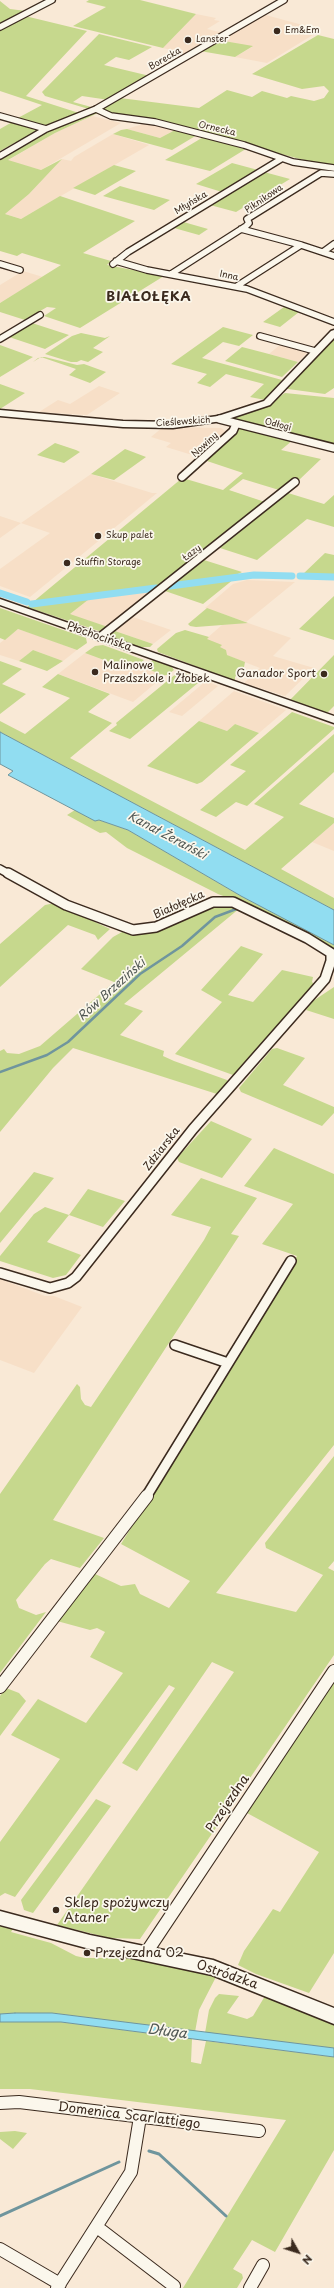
<!DOCTYPE html>
<meta charset="utf-8">
<style>
body{margin:0}
#map{position:relative;width:334px;height:2288px;overflow:hidden;background:#f9e9d6;font-family:"Playpen Sans",sans-serif}
canvas{display:block}
.north{position:absolute;left:278px;top:2232px;width:40px;height:40px;-webkit-text-stroke:3px #fbf7ec;paint-order:stroke;rotate:129deg;font-size:11px;font-weight:700;line-height:16px;text-align:center;color:#3b2a1e}
.north::after{content:'';display:block;margin:auto;width:14px;height:18px;background:#3b2a1e;clip-path:polygon(50% 0,100% 100%,50% 72%,0 100%)}
</style>
<div id="map">
<canvas width="334" height="2288"></canvas>
<div class="north">N</div>
</div>
<script>
const ctx = document.querySelector('canvas').getContext('2d');
ctx.lineJoin = 'round';
function paint(path, color) { ctx.fillStyle = color; ctx.fill(path, 'evenodd'); }
const toPath = rows => new Path2D(rows.map(r => 'M' + r).join(''));
function stroke(path, color, width, dash) { ctx.strokeStyle = color; ctx.lineWidth = width; ctx.lineCap = dash ? 'butt' : 'round'; ctx.setLineDash(dash || []); ctx.stroke(path); }
function label(font, color, halo, rows, align = 'center') {
  ctx.font = font + ' "Playpen Sans",sans-serif'; ctx.lineWidth = 3.5; ctx.setLineDash([]); ctx.textBaseline = 'middle'; ctx.strokeStyle = halo; ctx.fillStyle = color; for (const [text, x, y, turn = 0] of rows) {
    ctx.save(); ctx.translate(x, y); ctx.rotate((+turn || 0) * Math.PI / 180); ctx.textAlign = isNaN(turn) ? turn : align; if (halo) ctx.strokeText(text, 0, 0); ctx.fillText(text, 0, 0); ctx.restore();
  }
}
const built = toPath([
 [196,14,216,18,214,20,220,21,207,29,223,33,187,54,163,48],
 [262,14,321,30,267,63,235,57,252,47,218,40],
 [92,116,121,123,41,170,7,161,55,133],
 [146,123,177,129,160,138,127,129],
 [113,134,149,145,21,219,5,214,29,194,62,159,71,161,74,157],
 [23,271,43,277,0,303,0,285],
 [281,344,309,351,298,362,269,354],
 [99,386,120,393,87,415,39,412,58,400,70,404],
 [163,427,221,428,225,431,199,457,166,447,171,443,151,437],
 [91,474,152,493,157,493,30,597,0,586,0,569,50,533,21,523,0,538,0,516,21,523],
 [247,580,295,582,246,622,205,608,233,584],
 [156,589,108,627,69,615,90,598],
 [133,617,171,630,153,644,115,631],
 [239,623,248,623,291,638,273,656,314,668,285,696,244,683,260,668,226,655,220,647,206,639,222,625],
 [18,629,48,639,77,650,63,661,33,650,19,661,0,655,0,643],
 [85,653,131,670,135,667,144,671,147,669,158,673,157,675,164,676,133,702,58,674],
 [206,681,218,686,182,716,169,712],
 [234,691,286,710,259,733,235,724,227,731,199,721],
 [334,823,334,851,312,842],
 [0,1279,45,1296,54,1296,82,1307,34,1373,0,1360]
]);
const green = toPath([
 [89,0,140,0,196,14,163,48,73,26,106,7,86,2],
 [0,1,10,9,26,11,0,26],
 [25,16,87,31,26,96,82,114,46,127,16,119,42,105,0,91,0,29],
 [99,34,152,47,129,60,116,57,104,65,150,76,109,100,82,96,73,102,95,108,92,110,45,96,42,92],
 [318,35,334,39,334,168,157,121,120,116,103,112,103,108,120,98,199,108,227,90,252,97,262,91,287,98,291,96,314,101,324,98,329,91,324,86,302,89,252,74],
 [218,40,253,46,235,57,200,51],
 [94,112,98,113,55,133,8,160,41,170,62,159,29,194,5,214,21,219,60,196,135,221,83,253,111,261,107,265,164,276,80,328,44,316,56,308,47,307,25,320,0,312,0,303,61,265,22,253,17,256,0,251,0,158,46,131],
 [14,121,40,129,19,143,16,142,0,151,0,129],
 [127,129,160,138,177,129,197,135,172,150,113,134,121,130],
 [205,136,249,147,210,171,165,160],
 [232,163,258,170,222,192,196,184],
 [114,165,136,171,95,195,73,188],
 [264,172,290,179,236,212,210,205],
 [120,186,134,190,170,200,154,210,103,196],
 [184,222,187,223,208,229,199,235,174,228],
 [284,307,299,312,280,327,263,322],
 [32,323,69,335,45,349,9,337],
 [223,327,253,335,239,346,223,342,202,358,282,380,269,398,265,400,250,397,264,384,226,374,210,387,197,383,207,374,171,364],
 [81,333,105,338,110,336,93,348,103,352,88,362,81,360,77,362,71,362,45,354,72,336],
 [334,337,334,388,325,394,288,389,286,387],
 [0,345,33,357,0,377],
 [242,347,269,354,298,362,282,377,225,361],
 [41,357,33,362,38,358,43,357,45,357,77,365,84,364,106,372,90,383,69,375,76,369],
 [0,384,25,393,0,409],
 [285,393,334,398,334,447,229,420,260,409],
 [238,426,293,440,281,450,321,459,299,480,293,478,279,490,243,479,229,490,265,502,158,587,93,596,70,614,108,627,102,632,27,607,181,479,186,479,223,490,243,473,207,461],
 [55,443,76,450,80,452,64,463,37,455],
 [125,449,146,457,114,480,91,474],
 [288,493,324,504,334,495,334,527,307,519,257,560,220,548],
 [325,553,334,555,334,576,302,575],
 [204,560,242,572,232,577,173,585],
 [234,579,203,604,165,591,170,587],
 [334,596,334,640,299,629],
 [0,608,86,638,87,643,77,650,18,629,5,640,0,638],
 [207,608,248,623,196,627,190,626,188,624],
 [185,630,209,637,207,639,222,645,220,647,226,650,227,655,245,662,244,667,235,677,235,681,158,652,157,649,176,633],
 [115,631,153,644,150,647,140,647,108,636],
 [103,645,144,660,131,670,85,653,95,646],
 [33,650,63,661,47,671,19,661],
 [334,655,334,706,328,712,325,713,290,700],
 [153,660,171,666,174,670,167,675,160,676,157,676,158,673,147,669,141,669],
 [0,661,22,669,2,684,26,694,0,714],
 [181,672,195,677,198,683,130,739,109,731,117,725,116,723,177,673],
 [58,674,110,694,88,712,112,723,70,758,245,850,284,817,254,804,334,734,334,772,299,804,334,818,334,823,281,869,334,898,334,910,0,732,0,721,25,734,70,698,42,687],
 [292,712,334,727,334,729,247,806,236,802,216,817,200,810,246,771,230,765],
 [199,721,227,731,235,724,259,733,202,782,197,784,147,766],
 [75,810,95,821,99,820,128,830,241,896,334,945,334,950,239,902,218,894,127,848,106,832,100,833,67,815],
 [55,903,110,929,98,940,95,935,68,925,0,987,0,944,45,905],
 [216,904,240,908,124,1004,143,1011,120,1035,164,1051,163,1056,174,1061,227,1080,229,1083,220,1095,73,1048,53,1068,0,1132,0,1051,4,1049,7,1053,19,1054,40,1046,114,982,81,969,113,937,122,932,143,934,156,932],
 [241,946,263,954,228,995,253,1002,282,970,313,977,312,982,315,985,236,1075,233,1075,175,1054,222,1002,201,990],
 [334,987,334,1019,306,1010,313,1001],
 [277,1048,305,1058,283,1085,334,1107,334,1113,322,1126,241,1092,239,1088,272,1049],
 [211,1121,252,1139,222,1178,179,1162,177,1158],
 [274,1148,334,1174,334,1445,216,1593,296,1612,323,1575,266,1548,265,1543,334,1456,334,1561,328,1568,334,1571,334,1655,140,1939,110,1938,57,1925,234,1672,212,1662,137,1771,122,1763,175,1688,169,1685,15,1897,5,1893,0,1896,0,1842,60,1759,11,1735,38,1699,86,1723,123,1673,90,1657,105,1632,97,1628,90,1630,57,1621,93,1573,121,1586,135,1584,140,1594,169,1608,190,1581,121,1544,297,1256,262,1244,293,1204,244,1186],
 [34,1172,54,1178,0,1243,0,1213],
 [201,1178,257,1198,231,1234,239,1236,53,1520,104,1538,80,1568,51,1559,45,1564,16,1600,19,1608,36,1615,46,1612,0,1673,0,1494,77,1384,80,1387,81,1399,85,1405,91,1407,204,1240,211,1227,171,1215],
 [88,1189,125,1201,103,1227,69,1215,47,1242,81,1255,66,1275,53,1278,0,1261,0,1256,34,1214,45,1207,69,1215],
 [334,1682,334,1953,309,1993,256,1974,238,1965,244,1951,273,1909,280,1912,319,1852,247,1813],
 [6,1688,19,1693,26,1701,0,1736,0,1696],
 [96,1799,111,1806,33,1913,24,1910,21,1900],
 [0,1925,13,1929,11,1932,51,1943,76,1956,85,1958,117,1958,125,1961,127,1957,203,1972,216,1977,199,2010,195,2032,52,2013,0,2014],
 [219,1994,239,1996,227,2013,247,2019,253,2016,265,1996,334,2024,334,2048,205,2033,209,2010,215,1998],
 [12,2021,61,2022,192,2039,191,2062,201,2064,206,2041,334,2057,334,2150,275,2252,252,2240,233,2269,242,2274,243,2278,237,2288,183,2288,286,2120,30,2089,0,2089,0,2022],
 [15,2131,27,2133,13,2149,0,2139,0,2132]
]);
const water = toPath([
 [0,732,334,910,334,945,241,896,128,830,99,820,95,821,8,775,13,771,0,764,0,732],
 [15,2013,52,2013,334,2048,334,2057,61,2022,0,2022,0,2014,15,2013]
]);
const streamFar1 = toPath([
 [0,1072,47,1055,68,1042,140,974,182,946,215,917,239,908]
]);
const stream = toPath([
 [149,2151,159,2154,226,2216],
 [0,2216,119,2162]
]);
const canal = toPath([
 [300,576,334,577],
 [170,586,254,575,292,576],
 [0,593,27,602],
 [32,604,156,588]
]);
const streetFar3 = toPath([
 [0,27,52,0],
 [96,109,111,116,155,122,244,145,293,162,334,168],
 [0,116,46,129],
 [0,156,46,129,96,109,284,0],
 [241,229,301,245],
 [323,252,334,244],
 [116,261,147,270,247,289,334,322],
 [0,264,20,270],
 [113,264,128,252,281,159],
 [171,274,246,226,249,223,247,219,321,173,334,174],
 [237,286,301,245,334,256],
 [260,336,315,351],
 [0,339,40,315]
]);
const streetFar2 = toPath([
 [219,419,334,448],
 [182,477,233,431,236,424],
 [100,637,295,482],
 [0,869,9,874]
]);
const streetFar1 = toPath([
 [0,1273,50,1288,68,1283,76,1277,193,1129,325,979,331,961,331,953,307,938,233,902,213,902,156,927,133,930,66,905,8,873],
 [175,1345,228,1363],
 [146,1497,291,1261]
]);
const street = toPath([
 [0,1687,147,1496],
 [146,1953,334,1671],
 [0,2103,19,2102,259,2131],
 [97,2227,174,2286],
 [0,2249,60,2284],
 [57,2288,131,2172,140,2117],
 [250,2288,263,2265]
]);
const secondary = toPath([
 [334,330,334,338,270,405,222,421,173,428,123,427,0,416,0,410,123,421,173,422,218,416,264,401,331,331,334,330],
 [0,599,334,716,334,723,0,605,0,599],
 [0,1911,90,1935,213,1960,334,2008,334,2024,212,1975,90,1949,0,1925,0,1911]
]);
const markers = [
 [277,31,4,"#3b2a1e"],
 [188,40,4,"#3b2a1e"],
 [98,536,4,"#3b2a1e"],
 [67,563,4,"#3b2a1e"],
 [95,672,4,"#3b2a1e"],
 [324,674,4,"#3b2a1e"],
 [56,1910,4,"#3b2a1e"],
 [87,1953,4,"#3b2a1e"]
];
const farPoinames = [
 ["Em&Em",285,31],
 ["Lanster",196,40],
 ["Skup palet",106,536],
 ["Stuffin Storage",75,563]
];
const farStreetnames = [
 ["Borecka",165,59,-30],
 ["Ornecka",217,129,13],
 ["Piknikowa",264,199,-34],
 ["Młyńska",191,203,-31],
 ["Inna",229,276,11],
 ["Cieślewskich",183,422,-4],
 ["Odłogi",278,425,14],
 ["Nowiny",205,445,-42],
 ["Łazy",192,553,-37]
];
const streetNames = [
 ["Płochocińska",99,637,19],
 ["Białołęcka",179,905,-24],
 ["Zdziarska",162,1149,-52]
];
const poiNames = [
 ["Malinowe",103,666],
 ["Przedszkole i Żłobek",103,679],
 ["Ganador Sport",316,674,"right"]
];
const waterNames = [
 ["Kanał Żerański",167,836,28],
 ["Rów Brzeziński",112,990,-42]
];
const farDistrictnames = [
 ["BIAŁOŁĘKA",149,297]
];
const nearStreetnames = [
 ["Przejezdna",228,1804,-56],
 ["Ostródzka",227,1975,19],
 ["Domenica Scarlattiego",129,2116,7]
];
const nearPoinames = [
 ["Sklep spożywczy",64,1903],
 ["Ataner",64,1918],
 ["Przejezdna 02",95,1953]
];
const nearWaternames = [
 ["Długa",167,2032,7]
];
paint(built, '#f7dfc7');
paint(green, '#c6d88d');
paint(water, '#91ddf1');
stroke(water, '#6f959d', 1);
stroke(streamFar1, '#6f959d', 2.5);
stroke(stream, '#6f959d', 3);
stroke(canal, '#91ddf1', 7);
stroke(streetFar3, '#3b2a1e', 8);
stroke(streetFar2, '#3b2a1e', 10);
stroke(streetFar1, '#3b2a1e', 12);
stroke(street, '#3b2a1e', 14);
stroke(secondary, '#3b2a1e', 3);
stroke(streetFar3, '#fbf7ec', 5.5);
stroke(streetFar2, '#fbf7ec', 7);
stroke(streetFar1, '#fbf7ec', 9);
stroke(street, '#fbf7ec', 12);
paint(secondary, '#fbf7ec');
for (const [x, y, r, color] of markers) { const dot = new Path2D(); dot.arc(x, y, r, 0, 2 * Math.PI); ctx.fillStyle = color; ctx.fill(dot); stroke(dot, '#fbf7ec', 1.5); }
label('9px', '#3b2a1e', '#fbf7ec', farPoinames, 'left');
label('9px', '#3b2a1e', '#fbf7ec', farStreetnames);
label('11px', '#3b2a1e', '#fbf7ec', streetNames);
label('11px', '#3b2a1e', '#fbf7ec', poiNames, 'left');
label('italic 12px', '#505753', '#fbf7ec', waterNames);
ctx.letterSpacing = '1px';
label('bold 13px', '#3b2a1e', '#fbf7ec', farDistrictnames);
ctx.letterSpacing = '0px';
label('13px', '#3b2a1e', '#fbf7ec', nearStreetnames);
label('13px', '#3b2a1e', '#fbf7ec', nearPoinames, 'left');
label('italic 14px', '#505753', '#fbf7ec', nearWaternames);
</script>
